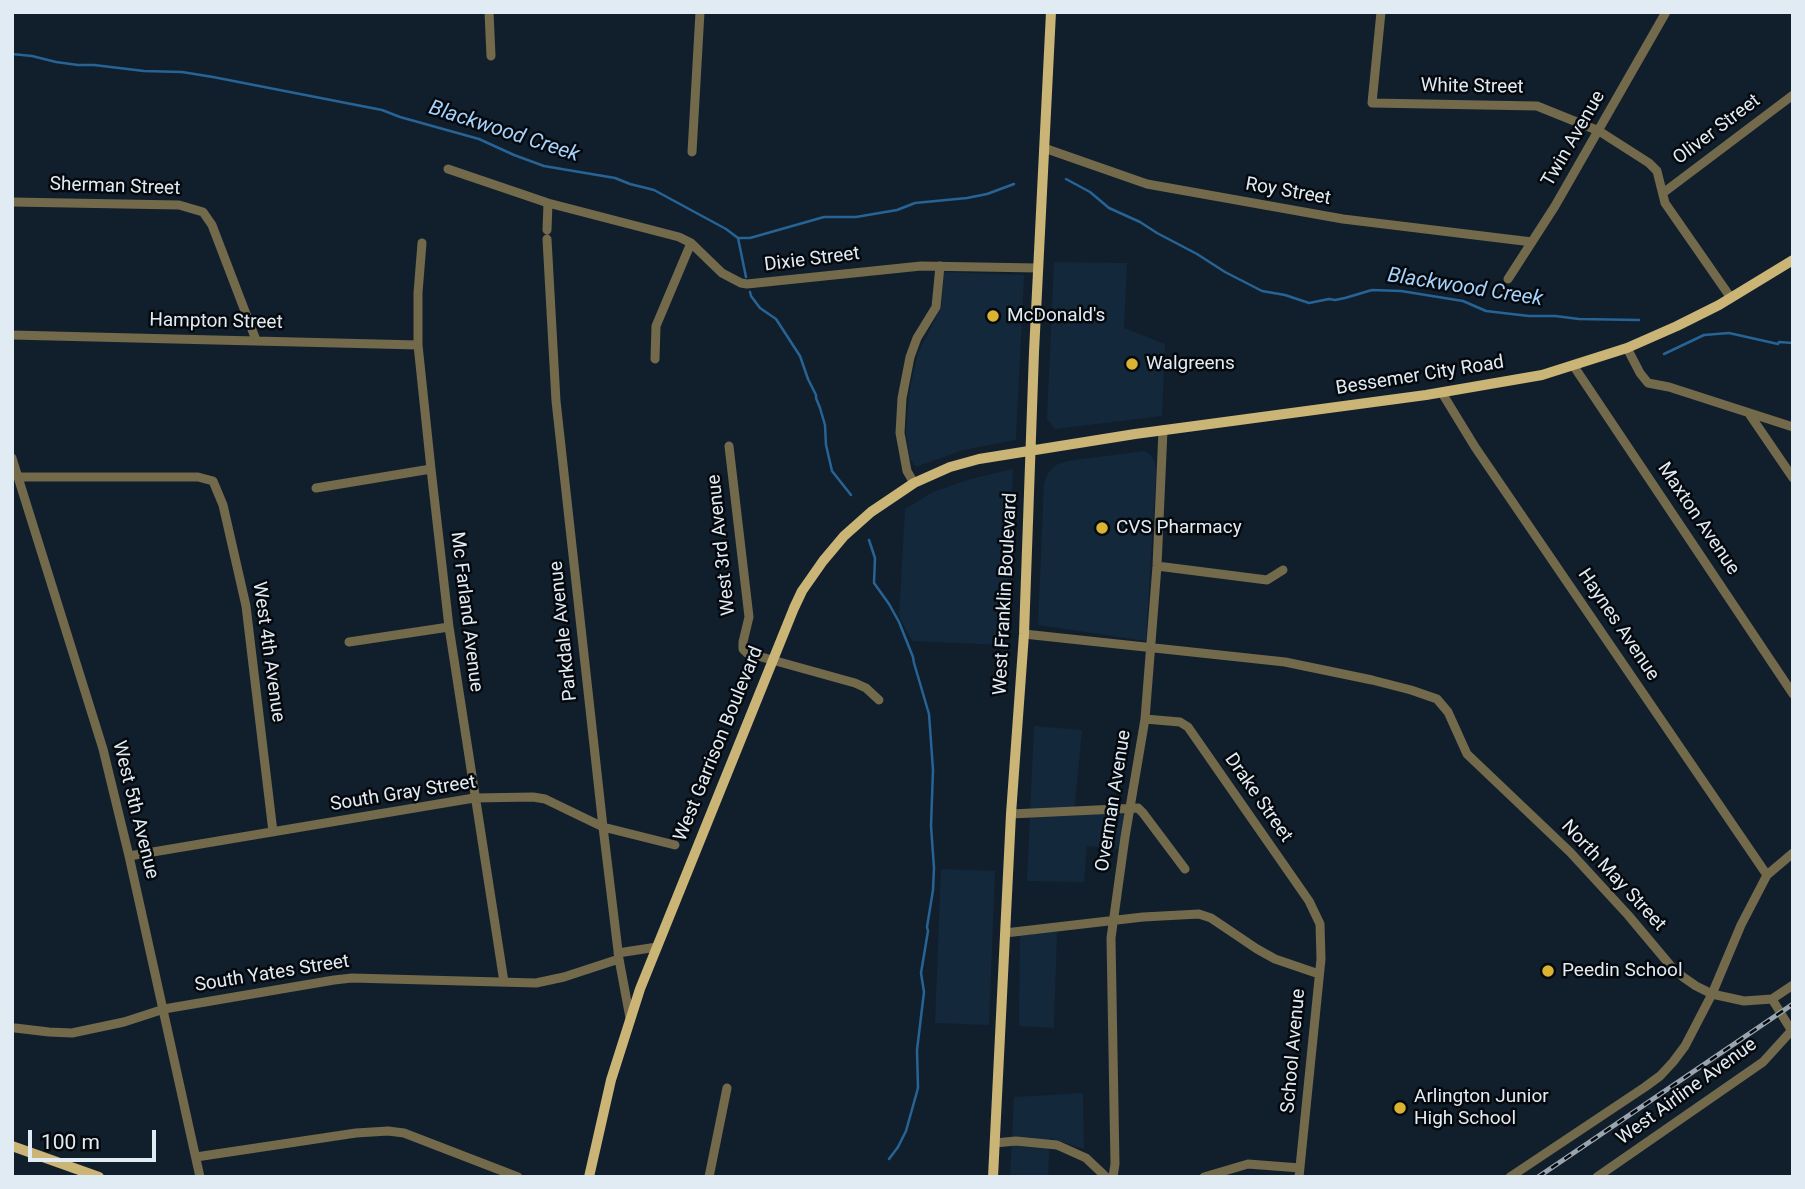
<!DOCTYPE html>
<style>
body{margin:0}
#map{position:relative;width:1805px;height:1189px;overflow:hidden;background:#111f2d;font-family:Roboto,sans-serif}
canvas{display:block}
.frame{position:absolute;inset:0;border:14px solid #e1ebf4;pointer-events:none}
.scale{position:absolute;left:28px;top:1130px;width:128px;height:32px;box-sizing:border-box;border:4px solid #e1ebf4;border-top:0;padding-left:9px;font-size:21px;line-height:24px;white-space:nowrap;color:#e1ebf4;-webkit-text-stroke:5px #04090e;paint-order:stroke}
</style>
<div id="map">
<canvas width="1805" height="1189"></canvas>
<div class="frame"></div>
<div class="scale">100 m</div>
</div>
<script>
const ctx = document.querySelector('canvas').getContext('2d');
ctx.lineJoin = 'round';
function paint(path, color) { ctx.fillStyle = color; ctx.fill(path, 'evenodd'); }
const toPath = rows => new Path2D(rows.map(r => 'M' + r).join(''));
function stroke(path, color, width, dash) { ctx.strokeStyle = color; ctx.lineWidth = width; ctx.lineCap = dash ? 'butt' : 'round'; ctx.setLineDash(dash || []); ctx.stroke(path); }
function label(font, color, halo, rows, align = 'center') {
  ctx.font = font + ' Roboto,sans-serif'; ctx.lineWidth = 5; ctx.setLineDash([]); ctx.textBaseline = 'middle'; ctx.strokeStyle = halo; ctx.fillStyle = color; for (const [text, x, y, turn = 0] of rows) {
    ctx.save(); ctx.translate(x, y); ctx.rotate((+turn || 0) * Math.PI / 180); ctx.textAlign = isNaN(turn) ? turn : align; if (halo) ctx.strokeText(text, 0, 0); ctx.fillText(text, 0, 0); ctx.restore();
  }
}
const built = toPath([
 [1054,262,1127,263,1124,328,1165,344,1162,416,1055,429,1047,419],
 [944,272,1024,275,1016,440,963,450,916,467,910,459,906,433,909,393,918,353,941,308],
 [1144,451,1151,455,1155,462,1156,473,1146,641,1038,625,1044,483,1048,473,1056,465,1067,461],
 [1013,469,1005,645,912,641,899,616,905,509,933,492,971,479],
 [1034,726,1082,730,1074,813,1125,813,1121,849,1087,846,1084,882,1027,881],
 [941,869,995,871,989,1025,935,1023],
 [1057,931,1054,1028,1019,1026,1020,935],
 [1083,1093,1084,1149,1050,1138,1048,1177,1010,1177,1014,1097]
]);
const stream = toPath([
 [12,54,32,56,56,62,78,65,94,65,144,71,182,72,213,77,382,110,400,117,479,139,514,155,544,166,615,178,630,184,654,190,726,229,738,238,750,238,824,217,856,217,897,210,915,203,967,198,987,194,1014,184],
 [1066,179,1090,192,1109,208,1140,222,1157,233,1197,254,1225,272,1262,291,1285,295,1309,303,1329,299,1335,300,1345,298,1372,290,1401,291,1463,301,1486,311,1529,316,1555,316,1579,319,1639,320],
 [738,238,746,277],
 [750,292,751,296,760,308,776,319,800,356,808,379,816,395,816,398,820,408,825,425,826,445,832,471,851,495],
 [1664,354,1704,335,1729,333,1778,344,1779,342,1793,343],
 [869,540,875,558,874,583,889,604,899,622,913,657,914,663,929,714,933,770,931,826,934,868,933,890,927,927,928,931,921,973,924,992,917,1050,918,1088,906,1131,898,1147,889,1159]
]);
const minor = toPath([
 [489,12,491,56],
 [1381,12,1372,103,1537,106,1599,131,1649,163,1657,171,1665,203,1731,298],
 [1044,148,1147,184,1343,219,1532,242],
 [692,152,700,12],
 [448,169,548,203,679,237,691,243,722,273,741,283,747,284,921,266,1038,268],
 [1663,193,1793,95],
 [12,202,179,205,203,212,212,225,256,340],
 [547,230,548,203],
 [547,239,556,401,603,827,619,959,630,1018],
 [422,243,418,293,418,345,431,469,449,627,504,982],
 [1508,279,1555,206,1666,12],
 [12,335,418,345],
 [1627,348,1640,373,1648,383,1669,387,1793,427],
 [655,359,656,326,691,243],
 [1573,365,1793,694],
 [1442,393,1475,447,1767,875],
 [1750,415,1793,478],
 [729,446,749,617,743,642,743,649,747,653,855,683,866,688,879,700],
 [12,458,103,749,129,856,200,1177],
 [18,477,198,477,213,481,223,505,246,606,273,832],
 [914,483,907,471,900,433,902,398,910,357,917,338,936,307,940,266],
 [316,488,431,469],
 [1157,566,1267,580,1283,570],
 [1024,634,1285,662,1372,680,1411,690,1437,699,1448,712,1467,754,1570,852,1628,915,1670,965,1683,977,1696,986,1712,994,1744,1001,1772,999,1793,985],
 [349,642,449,627],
 [1145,719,1180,722,1188,727,1309,901,1320,924,1321,959,1299,1177],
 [1011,814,1138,808,1143,813,1185,869],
 [129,856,474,798,533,797,545,799,603,827,675,845],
 [1005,933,1143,917,1199,914,1211,918,1257,949,1275,959,1319,974],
 [618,953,657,947],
 [1772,999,1793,1033],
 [15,1028,49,1032,72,1033,124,1022,164,1009,334,980,352,978,536,983,564,977,619,959],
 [995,1143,1016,1141,1057,1145,1086,1158,1106,1177],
 [196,1157,356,1133,388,1131,404,1133,518,1177],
 [709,1177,727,1088],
 [1113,1177,1115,1164,1111,938,1125,837,1145,719,1157,566,1163,430],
 [1204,1177,1248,1164,1300,1168],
 [1510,1177,1645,1087,1660,1076,1673,1062,1685,1046,1712,994,1741,925,1767,875,1793,853],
 [1597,1177,1763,1062,1793,1029]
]);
const major = toPath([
 [12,1146,99,1177],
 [589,1177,611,1080,640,989,794,608,802,591,823,561,844,536,871,512,914,483,950,467,979,459,1135,434,1426,395,1542,375,1627,348,1677,326,1719,305,1793,260],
 [993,1177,1011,814,1024,634,1034,352,1051,12]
]);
const rail = toPath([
 [1538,1177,1793,1004]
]);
const markers = [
 [993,316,7,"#dab333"],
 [1132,364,7,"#dab333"],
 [1102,528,7,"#dab333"],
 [1548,971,7,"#dab333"],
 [1400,1108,7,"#dab333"]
];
const streetNames = [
 ["White Street",1472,87,1],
 ["Oliver Street",1717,130,-37],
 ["Twin Avenue",1574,139,-60],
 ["Sherman Street",115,187,2],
 ["Roy Street",1288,192,10],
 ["Dixie Street",812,260,-7],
 ["Hampton Street",216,322,1],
 ["Bessemer City Road",1420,376,-9],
 ["Maxton Avenue",1698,519,56],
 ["West 3rd Avenue",722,545,-96],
 ["West Franklin Boulevard",1006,594,-87],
 ["Mc Farland Avenue",466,612,83],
 ["Haynes Avenue",1618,625,56],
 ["Parkdale Avenue",564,631,-96],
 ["West 4th Avenue",268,652,82],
 ["West Garrison Boulevard",719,744,-68],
 ["South Gray Street",403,794,-9],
 ["Drake Street",1258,798,55],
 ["Overman Avenue",1114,801,-81],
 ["West 5th Avenue",135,810,76],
 ["North May Street",1613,876,47],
 ["South Yates Street",272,974,-9],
 ["School Avenue",1294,1051,-85],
 ["West Airline Avenue",1687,1092,-36]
];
const poiNames = [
 ["McDonald's",1007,316],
 ["Walgreens",1146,364],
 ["CVS Pharmacy",1116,528],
 ["Peedin School",1562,971],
 ["Arlington Junior",1414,1097],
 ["High School",1414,1119]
];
const waterNames = [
 ["Blackwood Creek",504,132,18],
 ["Blackwood Creek",1465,288,9]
];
paint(built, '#13283a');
stroke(stream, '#276394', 2.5);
stroke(minor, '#73694b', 9);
stroke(major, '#cab476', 10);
stroke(rail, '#99a4af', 5);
stroke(rail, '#04090e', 2.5, [8]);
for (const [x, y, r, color] of markers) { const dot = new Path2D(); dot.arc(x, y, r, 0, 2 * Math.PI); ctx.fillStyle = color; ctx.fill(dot); stroke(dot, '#04090e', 2.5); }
label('19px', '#e1ebf4', '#04090e', streetNames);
label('19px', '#e1ebf4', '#04090e', poiNames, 'left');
label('italic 21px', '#a4d3fe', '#04090e', waterNames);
</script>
